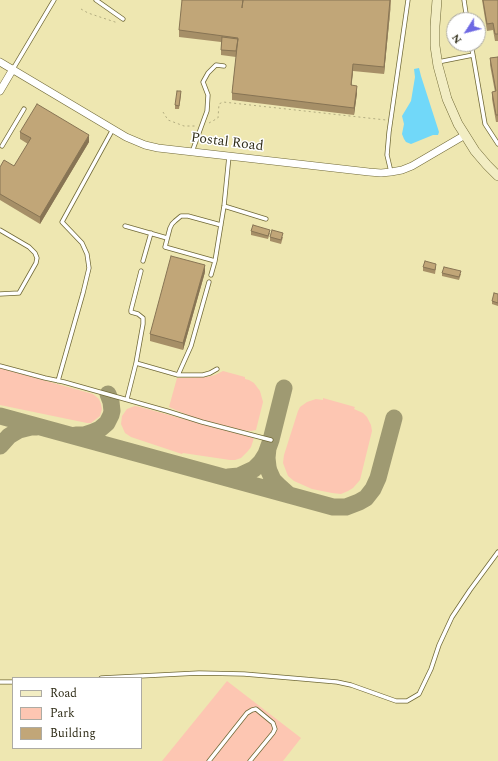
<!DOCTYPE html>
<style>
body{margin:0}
#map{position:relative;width:498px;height:761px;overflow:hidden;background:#eee7b1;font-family:Spectral,serif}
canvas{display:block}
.legend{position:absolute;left:12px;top:677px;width:130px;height:72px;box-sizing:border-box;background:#fff;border:1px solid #adaba3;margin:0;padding:5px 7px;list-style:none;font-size:12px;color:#312e19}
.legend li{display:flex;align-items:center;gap:8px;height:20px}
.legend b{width:20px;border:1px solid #adaba3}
.north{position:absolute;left:446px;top:12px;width:40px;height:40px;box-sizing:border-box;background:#fff;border:1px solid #adaba3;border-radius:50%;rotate:234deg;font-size:11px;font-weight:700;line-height:16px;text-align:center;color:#312e19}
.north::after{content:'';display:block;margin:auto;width:14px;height:18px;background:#6e69e3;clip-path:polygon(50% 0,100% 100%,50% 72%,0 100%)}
</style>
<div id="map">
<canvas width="498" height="761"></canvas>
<ul class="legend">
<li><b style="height:5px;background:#f2edc3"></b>Road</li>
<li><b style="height:11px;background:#fdc6b2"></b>Park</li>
<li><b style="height:11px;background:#c1a678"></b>Building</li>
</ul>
<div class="north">N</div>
</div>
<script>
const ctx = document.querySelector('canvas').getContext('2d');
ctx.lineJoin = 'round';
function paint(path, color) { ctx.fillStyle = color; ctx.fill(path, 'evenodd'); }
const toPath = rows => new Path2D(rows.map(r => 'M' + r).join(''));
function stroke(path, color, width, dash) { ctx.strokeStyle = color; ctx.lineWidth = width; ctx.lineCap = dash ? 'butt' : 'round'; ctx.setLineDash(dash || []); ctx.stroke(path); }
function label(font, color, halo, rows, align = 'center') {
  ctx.font = font + ' Spectral,serif'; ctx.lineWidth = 3; ctx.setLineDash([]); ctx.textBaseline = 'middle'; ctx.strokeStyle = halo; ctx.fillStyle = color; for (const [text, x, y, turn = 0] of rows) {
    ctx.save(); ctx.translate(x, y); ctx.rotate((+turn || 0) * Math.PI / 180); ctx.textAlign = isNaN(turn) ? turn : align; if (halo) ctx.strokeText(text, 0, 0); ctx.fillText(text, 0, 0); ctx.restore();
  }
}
const green = toPath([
 [0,368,93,394,99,399,101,404,102,409,100,416,91,423,87,423,0,405],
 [223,371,245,377,245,379,249,380,254,383,260,391,263,402,256,430,251,431,241,430,194,418,169,407,177,378,207,377,215,375],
 [323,398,355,407,354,409,363,413,367,417,371,425,372,431,360,480,353,488,348,491,341,494,332,493,312,489,294,481,288,476,283,463,284,455,298,411,300,407,307,402,316,399,323,400],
 [135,406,140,407,254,438,251,447,248,451,241,458,235,460,230,460,183,453,182,454,131,437,125,433,121,424,122,416,127,409,132,407],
 [227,681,301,738,283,761,162,761]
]);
const water = toPath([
 [419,68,421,76,439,132,438,135,433,135,411,144,406,142,404,139,402,134,404,124,402,116,411,101,415,77,414,69]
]);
const taxiway = toPath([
 [0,416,333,507,346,507,359,502,366,498,373,489,378,478,394,418],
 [76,435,84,435,93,432,100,429,107,423,111,415,112,411,111,402,108,394],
 [0,446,9,436,19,430,31,427,37,427],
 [268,448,267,458,268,467,269,471,273,480,278,485,288,494],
 [228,477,239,476,254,469,261,462,266,454,271,440,284,388]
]);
const path = toPath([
 [81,9,88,13,118,23],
 [163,112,168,120,184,126,196,126],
 [209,123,218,118,219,104,223,102,386,120]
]);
const lane = toPath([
 [96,0,123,19],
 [464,0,467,20],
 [471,44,473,55],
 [438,62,473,55,485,124,498,144],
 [13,69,54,0],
 [2,146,24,109],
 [192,152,207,111,208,95,203,82,208,73,216,65,224,66],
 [391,172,387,155,389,132,408,0],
 [224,206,266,219],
 [125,226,167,238],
 [0,230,29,247,35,253,37,258,36,263,19,293,0,294],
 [143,261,151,233],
 [215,261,165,247,170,228,172,224,175,221,181,216,188,216,221,225],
 [211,275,215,261,224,206,229,156],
 [136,363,143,324,143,318,138,314,131,312,131,310,141,271],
 [0,366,45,378,64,382,167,411,202,422,271,440],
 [178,375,203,375,210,373,217,369],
 [58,381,83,293,89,268,87,254,82,243,62,222,113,129],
 [127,399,136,363,178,375,191,346,209,282],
 [101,678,199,673,244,674,303,679,337,682,351,685,396,701,407,701,419,694,431,669,439,645,452,617,470,590,498,552],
 [0,682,13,682],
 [209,761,247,713,252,710,256,709,273,723,275,729,273,733,250,761]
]);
const street = toPath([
 [0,62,126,137,145,145,158,148,369,172,381,173,391,172,402,170,412,166,465,135],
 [0,91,13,69]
]);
const secondary = toPath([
 [437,0,435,26,435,46,438,66,447,99,458,124,465,135,475,151,487,165,498,176]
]);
const wall = toPath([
 [391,0,390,13,384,74,353,71,351,86,357,93,354,115,232,100,232,93,236,57,221,55,221,42,179,37,179,30],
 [482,0,498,0,498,41,495,41,493,30,487,31],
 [498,57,498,122,496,122,492,99,492,92,495,92,490,65,490,58],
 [181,95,179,109,175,109,175,105],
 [20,132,89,142,40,224,0,200,0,167,14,166,28,144,20,139],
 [251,231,270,233,268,239,251,235],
 [270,237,283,237,281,244,270,241],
 [423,267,436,267,435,274,423,271],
 [205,272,183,350,150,341,150,334],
 [442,273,461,274,459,280,442,276],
 [498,294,498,306,492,304,492,301]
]);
const shadedWall = toPath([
 [391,0,390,13,384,74,384,67],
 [353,64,353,71,351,92,351,85],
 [357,86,357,93,354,115,354,108],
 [89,135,89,142,40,224,40,217],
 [205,265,205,272,183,350,183,343]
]);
const building = toPath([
 [182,0,243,0,242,7,242,8,243,0,390,0,384,67,353,64,351,85,357,86,354,108,232,93,238,38,179,30,182,0],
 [483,0,498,0,498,34,495,34,493,23,487,24,483,0],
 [222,37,238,39,236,51,221,50,222,37],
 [498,57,498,115,496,115,492,92,496,91,490,58,498,57],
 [177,91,181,91,179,106,175,105,177,91],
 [37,104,89,135,40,217,0,194,0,167,4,160,14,166,31,138,20,132,37,104],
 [253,225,270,230,268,236,251,231,253,225],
 [272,230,283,233,281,240,270,237,272,230],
 [171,256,205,265,183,343,150,334,171,256],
 [425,261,436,264,435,270,423,267,425,261],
 [444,267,461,271,459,277,442,273,444,267],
 [494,293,498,294,498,303,492,301,494,293]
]);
const streetNames = [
 ["Postal Road",227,143,7]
];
paint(green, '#fdc6b2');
paint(water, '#71d8f9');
stroke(taxiway, '#9f9a72', 17);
stroke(lane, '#706937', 5);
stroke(street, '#706937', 8);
stroke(secondary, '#706937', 10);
stroke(path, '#b2ac80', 1, [2, 3]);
stroke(lane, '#fff', 3.5);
stroke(street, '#fff', 7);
stroke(secondary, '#f2edc3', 9);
paint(wall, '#a68f67');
paint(shadedWall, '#877454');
paint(building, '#c1a678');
stroke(building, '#877454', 1);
label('14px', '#312e19', '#fff', streetNames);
</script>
